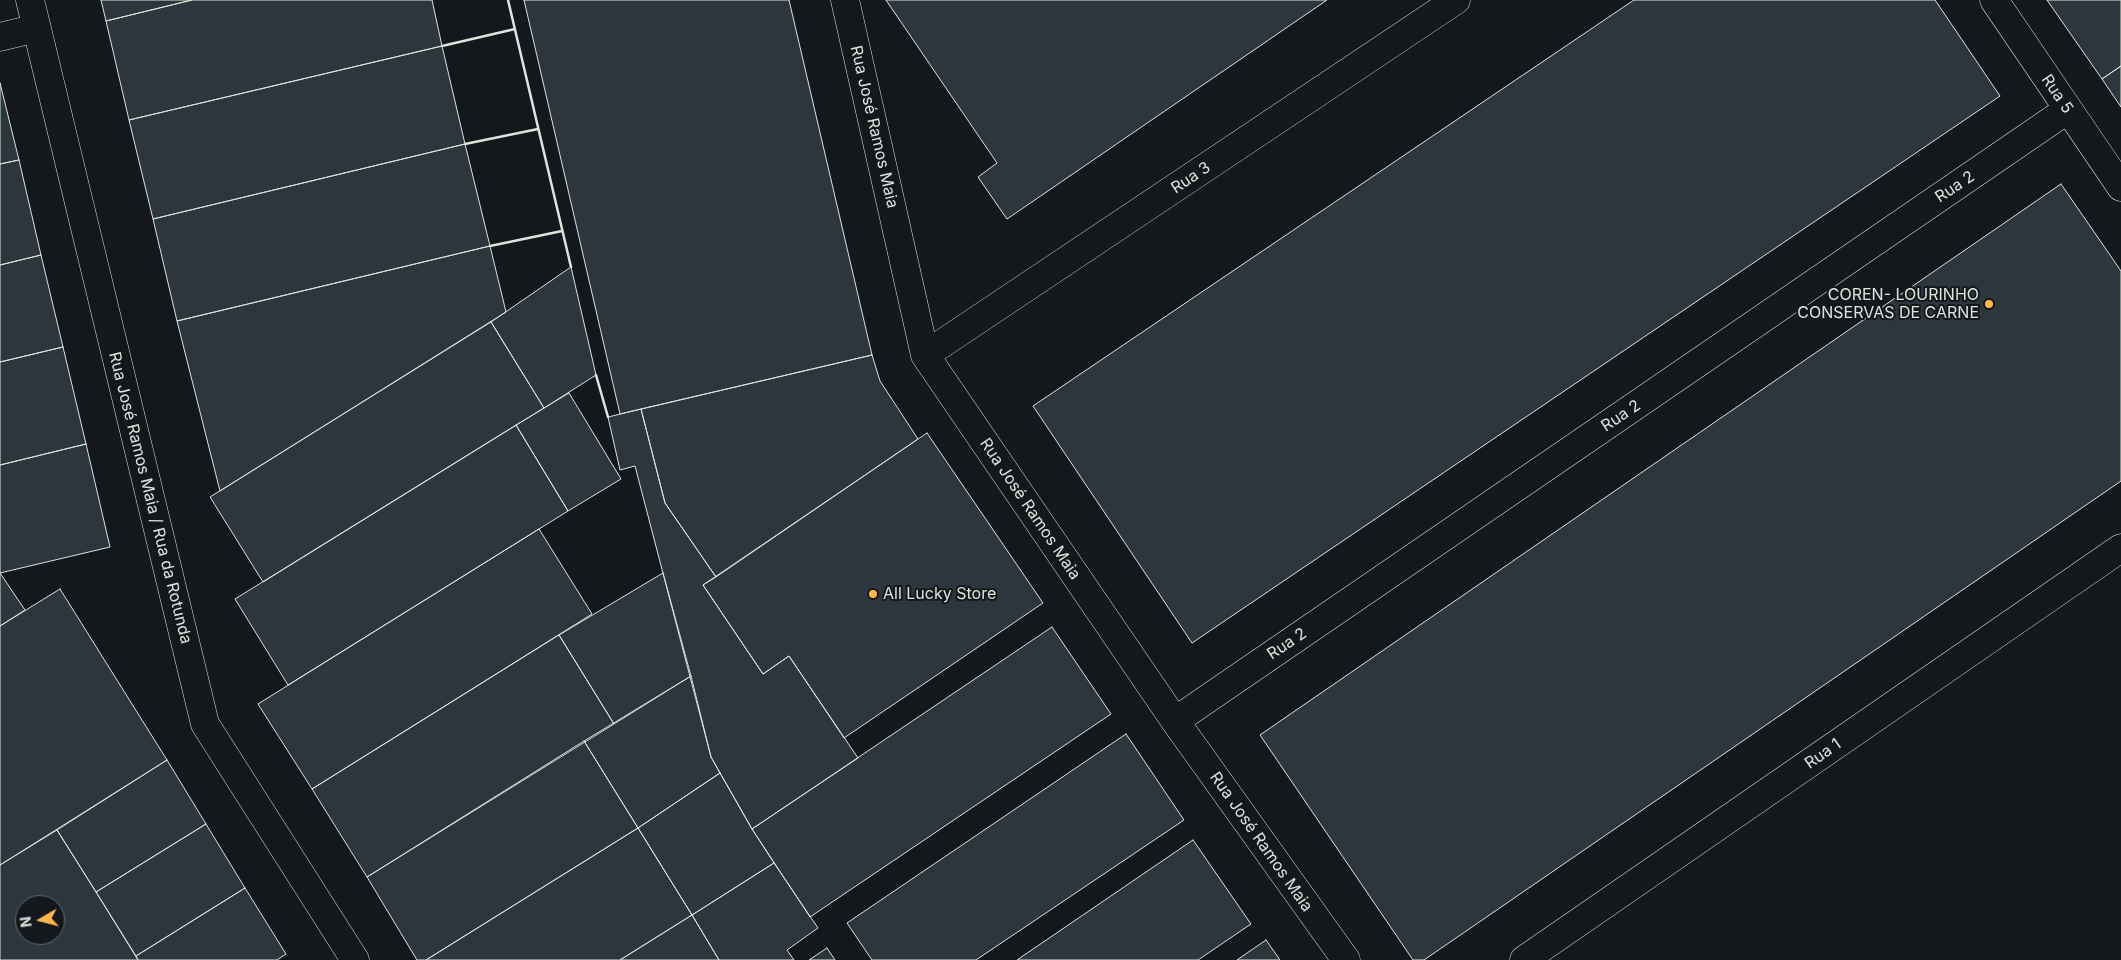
<!DOCTYPE html>
<meta charset="utf-8">
<style>
body{margin:0}
#map{position:relative;width:2121px;height:960px;overflow:hidden;background:#14181c;font-family:Inter,sans-serif}
canvas{display:block}
.north{position:absolute;left:15px;top:895px;width:50px;height:50px;box-sizing:border-box;background:#14181c;border:1px solid #626a69;border-radius:50%;rotate:262deg;font-size:14px;font-weight:700;line-height:20px;text-align:center;color:#d8e6dc}
.north::after{content:'';display:block;margin:auto;width:18px;height:22px;background:#ffb74d;clip-path:polygon(50% 0,100% 100%,50% 72%,0 100%)}
</style>
<div id="map">
<canvas width="2121" height="960"></canvas>
<div class="north">N</div>
</div>
<script>
const ctx = document.querySelector('canvas').getContext('2d');
ctx.lineJoin = 'round';
function paint(path, color) { ctx.fillStyle = color; ctx.fill(path, 'evenodd'); }
const toPath = rows => new Path2D(rows.map(r => 'M' + r).join(''));
function stroke(path, color, width, dash) { ctx.strokeStyle = color; ctx.lineWidth = width; ctx.lineCap = dash ? 'butt' : 'round'; ctx.setLineDash(dash || []); ctx.stroke(path); }
function label(font, color, halo, rows, align = 'center') {
  ctx.font = font + ' Inter,sans-serif'; ctx.lineWidth = 4; ctx.setLineDash([]); ctx.textBaseline = 'middle'; ctx.strokeStyle = halo; ctx.fillStyle = color; for (const [text, x, y, turn = 0] of rows) {
    ctx.save(); ctx.translate(x, y); ctx.rotate((+turn || 0) * Math.PI / 180); ctx.textAlign = isNaN(turn) ? turn : align; if (halo) ctx.strokeText(text, 0, 0); ctx.fillText(text, 0, 0); ctx.restore();
  }
}
const building = toPath([
 [101,0,192,0,106,21,101,0],
 [192,0,432,0,442,46,129,120,106,21,192,0],
 [524,0,789,0,872,355,620,414,524,0],
 [886,0,1327,0,1007,219,978,177,997,163,886,0],
 [1634,0,1935,0,2000,96,1192,643,1033,406,1634,0],
 [2047,0,2121,0,2121,66,2102,79,2047,0],
 [442,46,465,144,153,219,129,120,442,46],
 [2121,66,2121,107,2102,79,2121,66],
 [0,83,19,160,0,164,0,83],
 [465,144,490,246,177,321,153,219,465,144],
 [19,160,41,255,0,265,0,164,19,160],
 [2061,184,2121,271,2121,481,1424,960,1413,960,1260,735,2061,184],
 [490,246,506,312,220,491,177,321,490,246],
 [41,255,63,347,0,362,0,265,41,255],
 [571,267,596,375,544,408,491,322,571,267],
 [491,322,544,408,263,582,210,497,491,322],
 [63,347,86,444,0,465,0,362,63,347],
 [872,355,880,381,918,439,716,577,665,503,641,409,872,355],
 [569,393,621,479,568,511,516,425,569,393],
 [641,409,665,503,716,577,703,585,763,674,789,656,858,758,752,829,711,757,635,466,620,470,608,417,641,409],
 [516,425,568,511,288,685,235,599,516,425],
 [927,433,1043,603,844,738,789,656,763,674,703,585,927,433],
 [86,444,110,547,0,573,0,465,86,444],
 [539,529,592,614,312,789,258,704,539,529],
 [0,573,25,610,0,626,0,573],
 [663,573,691,676,614,724,559,635,663,573],
 [60,589,167,760,0,865,0,626,60,589],
 [1052,627,1111,714,810,917,752,829,1052,627],
 [559,635,614,724,367,877,312,789,559,635],
 [691,676,711,757,720,773,638,828,584,741,691,676],
 [1126,734,1184,820,976,960,872,960,847,923,1126,734],
 [584,741,638,828,426,960,417,960,367,877,584,741],
 [167,760,206,824,96,892,57,830,167,760],
 [720,773,752,829,774,863,692,915,638,828,720,773],
 [206,824,245,888,136,956,96,892,206,824],
 [638,828,692,915,620,960,426,960,638,828],
 [57,830,96,892,138,960,0,960,0,865,57,830],
 [25,905,55,905,55,935,25,935,25,905],
 [1193,840,1251,924,1198,960,1017,960,1193,840],
 [774,863,818,928,787,950,794,960,719,960,692,915,774,863],
 [245,888,286,954,277,960,138,960,136,956,245,888],
 [692,915,719,960,620,960,692,915],
 [1266,940,1280,960,1237,960,1266,940],
 [827,948,835,960,809,960,827,948]
]);
const minor = toPath([
 [30,0,205,724,355,960],
 [845,0,925,355,1175,721,1346,960],
 [1994,0,2121,187],
 [0,37,37,28],
 [925,355,1456,0],
 [1175,721,2067,110],
 [1524,960,2121,548]
]);
const wall = toPath([
 [508,0,571,267],
 [442,46,515,29],
 [465,144,538,129],
 [490,246,562,231],
 [596,375,608,417]
]);
const markers = [
 [1989,304,5,"#ffb74d"],
 [873,594,5,"#ffb74d"]
];
const streetNames = [
 ["Rua 5",2057,94,56],
 ["Rua José Ramos Maia",874,127,77],
 ["Rua 3",1191,178,-34],
 ["Rua 2",1955,187,-34],
 ["Rua 2",1621,416,-34],
 ["Rua José Ramos Maia / Rua da Rotunda",150,498,76],
 ["Rua José Ramos Maia",1030,509,56],
 ["Rua 2",1287,644,-34],
 ["Rua 1",1823,754,-35],
 ["Rua José Ramos Maia",1261,842,55]
];
const poiNames = [
 ["COREN- LOURINHO",1979,295],
 ["CONSERVAS DE CARNE",1979,313],
 ["All Lucky Store",883,594,"left"]
];
paint(building, '#2c363c');
stroke(building, '#d8e6dc', 1);
stroke(minor, '#d8e6dc', 29);
stroke(minor, '#14181c', 28);
stroke(wall, '#d8e6dc', 2.5);
for (const [x, y, r, color] of markers) { const dot = new Path2D(); dot.arc(x, y, r, 0, 2 * Math.PI); ctx.fillStyle = color; ctx.fill(dot); stroke(dot, '#14181c', 2); }
label('16px', '#d8e6dc', '#14181c', streetNames);
label('16px', '#d8e6dc', '#14181c', poiNames, 'right');
</script>
